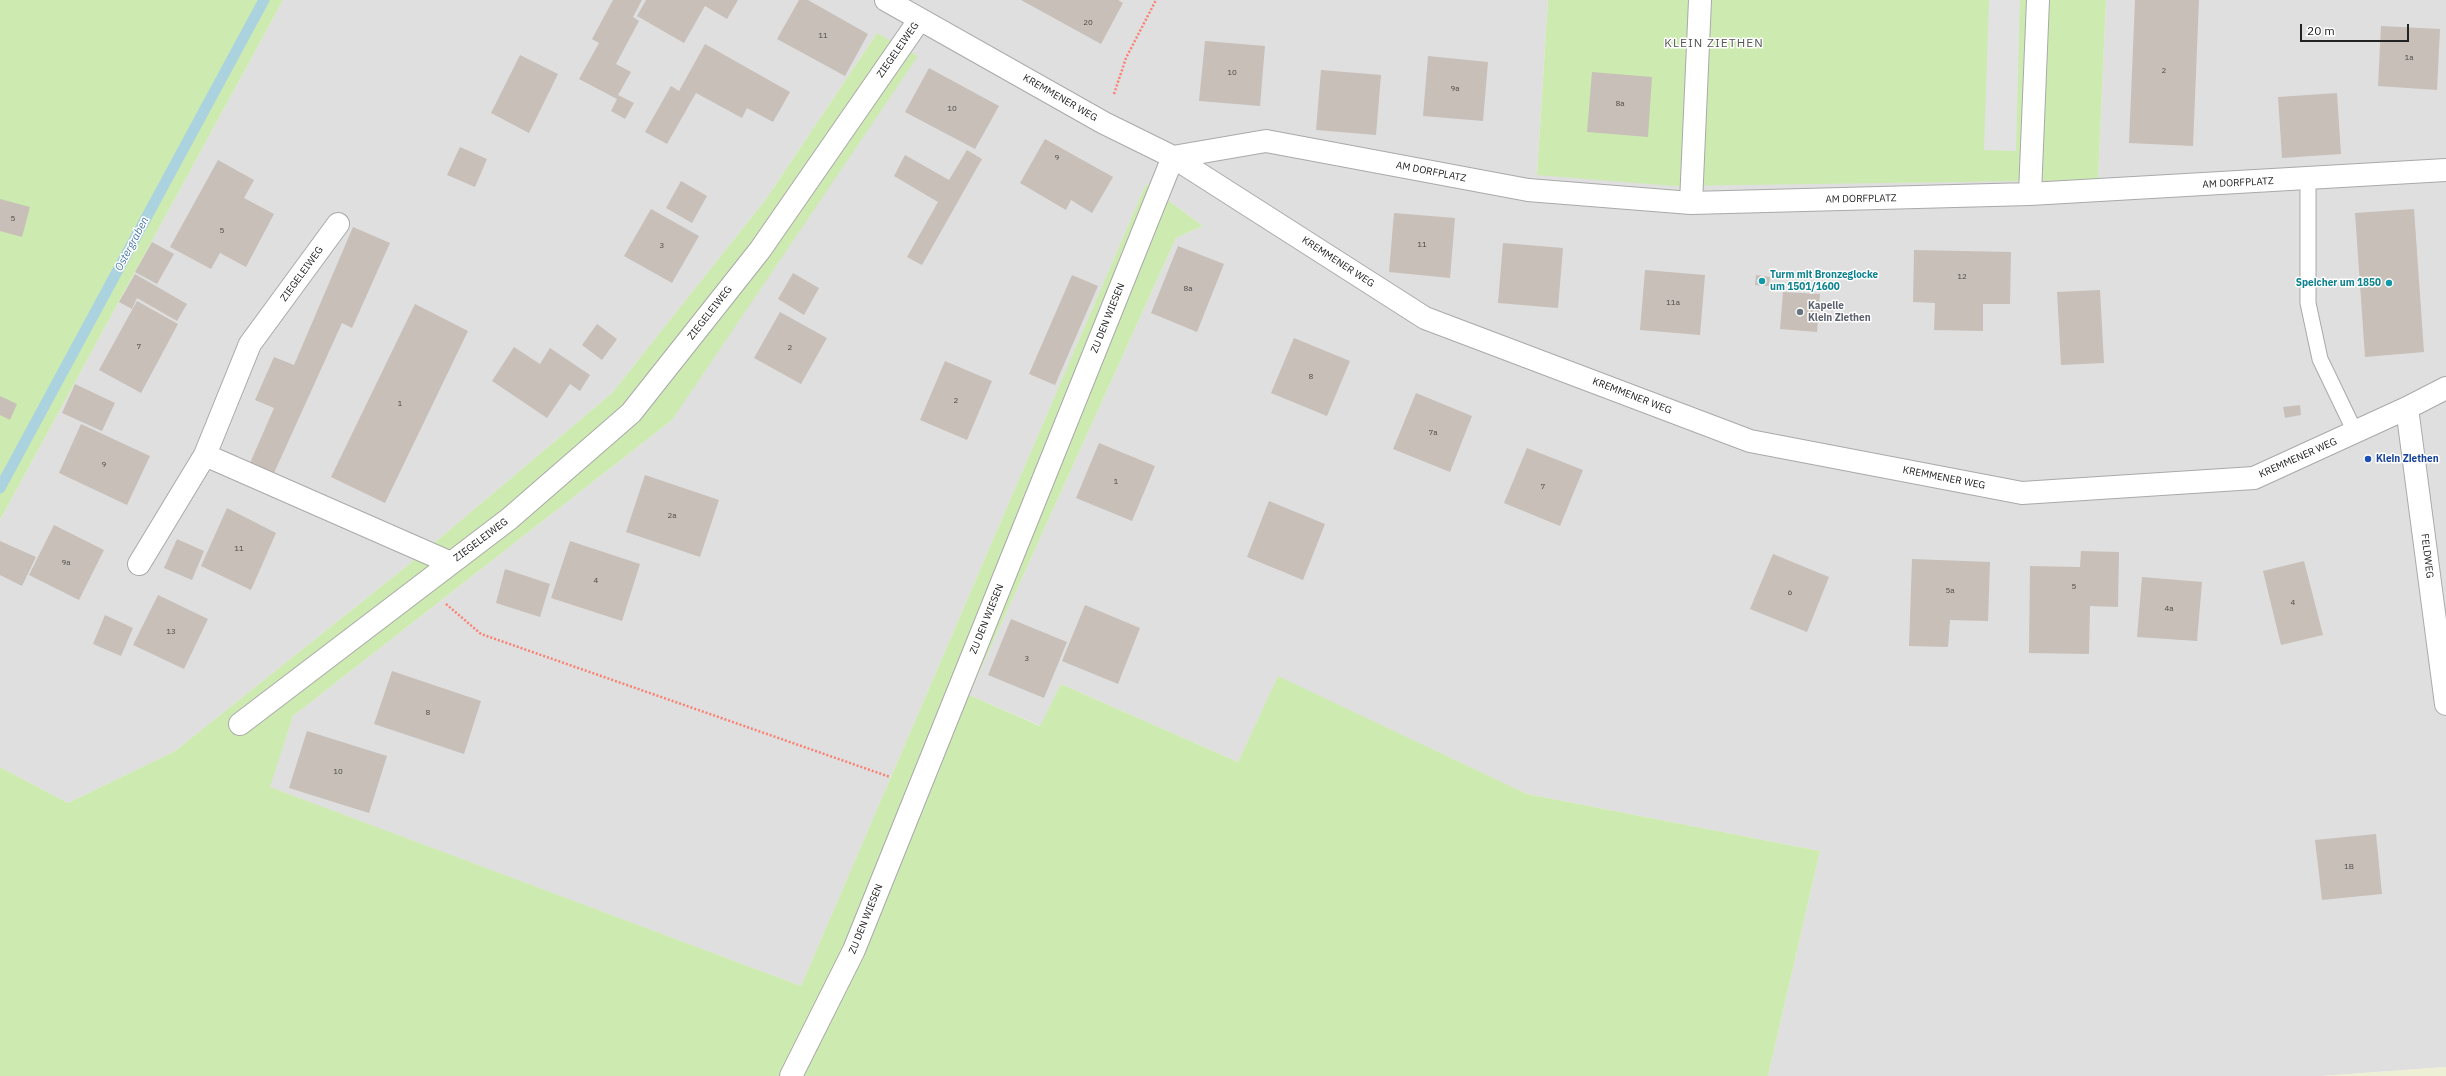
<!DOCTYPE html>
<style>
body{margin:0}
#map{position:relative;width:2446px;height:1076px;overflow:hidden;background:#f2efe9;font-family:"IBM Plex Sans",sans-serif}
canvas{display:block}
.scale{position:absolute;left:2300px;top:24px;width:109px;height:18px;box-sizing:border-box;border:2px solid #222;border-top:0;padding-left:5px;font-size:12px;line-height:14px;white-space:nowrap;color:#222;-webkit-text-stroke:3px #fff;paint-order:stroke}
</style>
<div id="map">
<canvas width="2446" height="1076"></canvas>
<div class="scale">20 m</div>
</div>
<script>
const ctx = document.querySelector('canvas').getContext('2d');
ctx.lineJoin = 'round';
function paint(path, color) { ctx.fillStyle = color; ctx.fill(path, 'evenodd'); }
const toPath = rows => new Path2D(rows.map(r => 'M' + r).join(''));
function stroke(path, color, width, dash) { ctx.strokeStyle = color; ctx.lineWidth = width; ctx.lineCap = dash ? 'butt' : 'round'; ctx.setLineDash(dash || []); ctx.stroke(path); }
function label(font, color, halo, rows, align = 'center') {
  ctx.font = font + ' "IBM Plex Sans",sans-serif'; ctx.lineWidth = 3; ctx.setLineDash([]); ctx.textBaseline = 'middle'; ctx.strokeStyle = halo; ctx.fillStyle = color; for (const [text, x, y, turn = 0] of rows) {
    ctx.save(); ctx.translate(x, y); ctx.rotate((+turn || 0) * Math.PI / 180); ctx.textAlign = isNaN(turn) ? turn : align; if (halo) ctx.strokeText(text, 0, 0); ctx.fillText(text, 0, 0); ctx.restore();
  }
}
const residential = toPath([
 [283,0,1548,0,1537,174,2098,179,2106,0,2446,0,2446,1067,2322,1076,1768,1076,1820,851,1527,794,1278,677,1238,762,1061,684,1041,726,969,695,1176,238,1203,226,1146,184,801,986,269,787,293,716,672,420,877,33,766,199,612,393,408,565,175,751,68,803,0,767,0,520]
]);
const farmland = toPath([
 [2446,1067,2446,1076,2322,1076]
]);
const grass = toPath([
 [0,0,283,0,0,520],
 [1548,0,2106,0,2098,180,1673,186,1537,175],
 [877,33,918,56,672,420,293,716,270,787,801,986,1146,184,1203,226,1176,238,969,695,1040,726,1061,684,1238,762,1278,676,1527,794,1820,851,1768,1076,0,1076,0,767,68,803,175,751,408,565,612,393,766,199]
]);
const parking = toPath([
 [1989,0,2020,0,2016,151,1984,150]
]);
const stream = toPath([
 [0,488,264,0]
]);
const building = toPath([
 [613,0,642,0,633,17,639,21,616,64,631,72,618,95,634,103,625,119,611,111,617,99,579,79,599,43,592,39],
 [646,0,738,0,727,19,705,6,684,43,637,16],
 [799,0,808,0,868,34,845,76,777,39],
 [1021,0,1118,0,1123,3,1101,44],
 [2135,0,2199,0,2193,146,2129,143],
 [2381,26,2440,29,2437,90,2378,86],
 [1205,41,1265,46,1260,106,1199,101],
 [705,44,790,92,773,122,747,108,742,118,696,93,667,144,645,132,671,86,679,91],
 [520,55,558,74,529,133,491,113],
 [1428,56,1488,62,1483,121,1423,116],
 [929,68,999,106,975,149,905,112],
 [1321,70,1381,75,1376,135,1316,130],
 [1592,72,1652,77,1648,137,1587,132],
 [2337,93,2341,154,2282,158,2278,97],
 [1045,139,1113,177,1092,213,1071,200,1066,210,1020,183],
 [460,147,487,159,475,187,447,175],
 [967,150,982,159,922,265,907,257,938,202,894,176,905,155,949,180],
 [218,160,254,180,244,198,274,214,246,267,220,253,211,269,170,247],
 [681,181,707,196,692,223,666,208],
 [0,199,30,207,22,237,0,231],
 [651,209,699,236,672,283,624,256],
 [2414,209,2424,352,2365,357,2355,213],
 [1394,213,1455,218,1450,278,1389,272],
 [353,227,390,243,352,328,342,323,274,473,250,463,274,408,255,400,274,357,294,365],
 [152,242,174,254,157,284,135,272],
 [1503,243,1563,248,1558,308,1498,303],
 [1178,246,1224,264,1197,332,1151,313],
 [1914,250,2011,252,2010,304,1983,304,1983,331,1934,330,1935,303,1913,302],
 [1645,270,1705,275,1700,335,1640,330],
 [793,273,819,288,804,315,778,299],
 [135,274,187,304,177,321,137,298,132,309,119,302],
 [1072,275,1098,286,1055,385,1029,374],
 [1756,275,1770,277,1769,286,1755,285],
 [2100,290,2104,363,2061,365,2057,292],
 [1783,292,1820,294,1817,332,1780,329],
 [137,301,178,324,141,393,99,370],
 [415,304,468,331,385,503,331,477],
 [780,312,827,338,801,384,754,358],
 [597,324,617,339,602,360,582,345],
 [1294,338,1350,361,1327,416,1271,393],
 [514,347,540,364,550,348,590,375,580,391,570,384,547,418,492,381],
 [945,361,992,381,967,440,920,420],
 [75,384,115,403,102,431,62,413],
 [1416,393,1472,416,1450,472,1393,449],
 [0,396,17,404,10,420,0,415],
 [2300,405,2301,415,2285,418,2283,407],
 [81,424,150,456,127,505,59,473],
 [1099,443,1155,466,1132,521,1076,498],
 [1527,448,1583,470,1560,526,1504,503],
 [645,475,719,500,700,557,626,532],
 [1269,501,1325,524,1303,580,1247,557],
 [227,508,276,533,251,590,201,566],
 [54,525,104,550,79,600,29,575],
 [177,539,204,551,192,580,164,568],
 [0,541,36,557,22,586,0,575],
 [570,541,640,564,622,621,551,598],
 [2081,551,2119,552,2118,607,2090,606,2089,654,2029,653,2030,566,2080,567],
 [1773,554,1829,577,1807,632,1750,609],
 [1912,559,1990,562,1988,621,1950,620,1948,647,1909,646],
 [2304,561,2323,635,2281,645,2263,571],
 [505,569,550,584,540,617,496,603],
 [2142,577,2202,582,2197,641,2137,637],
 [158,595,208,619,184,669,133,645],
 [1085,605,1140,628,1118,684,1062,661],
 [105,615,133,628,121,656,93,644],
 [1011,619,1067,642,1044,698,988,675],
 [392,671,481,701,464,754,374,724],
 [307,731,387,756,369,813,289,788],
 [2376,834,2382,894,2322,900,2315,840]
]);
const path = toPath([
 [1114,94,1126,58,1156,0],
 [446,604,481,634,890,777]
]);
const service = toPath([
 [2308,179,2308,303,2320,359,2355,432]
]);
const minor = toPath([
 [886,0,1104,123,1173,157,1425,318,1750,441,2022,493,2254,478,2407,408,2446,388],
 [2030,194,2038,0],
 [1691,203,1700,0],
 [2407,408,2446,704],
 [205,455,451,563],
 [139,564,205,455,250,344,338,224],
 [240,724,509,519,631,413,760,250,920,19],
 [791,1076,854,950,1173,157,1266,141,1528,190,1691,203,2030,194,2446,170]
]);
const markers = [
 [1762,281,4,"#0f9aa8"],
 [2389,283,4,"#0f9aa8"],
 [1800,312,4,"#6b7280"],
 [2368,459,4,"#1a4fb4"]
];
const numberNames = [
 ["20",1088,23],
 ["11",823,36],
 ["1a",2409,58],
 ["2",2164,71],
 ["10",1232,73],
 ["9a",1455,89],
 ["8a",1620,104],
 ["10",952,109],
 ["9",1057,158],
 ["5",13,219],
 ["5",222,231],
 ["11",1422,245],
 ["3",662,246],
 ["12",1962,277],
 ["8a",1188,289],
 ["11a",1673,303],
 ["7",139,347],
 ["2",790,348],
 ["8",1311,377],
 ["2",956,401],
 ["1",400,404],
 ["7a",1433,433],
 ["9",104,465],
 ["1",1116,482],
 ["7",1543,487],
 ["2a",672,516],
 ["11",239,549],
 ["9a",66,563],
 ["4",596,581],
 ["5",2074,587],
 ["5a",1950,591],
 ["6",1790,593],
 ["4",2293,603],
 ["4a",2169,609],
 ["13",171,632],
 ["3",1027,659],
 ["8",428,713],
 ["10",338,772],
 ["1B",2349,867]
];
const streetNames = [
 ["ZIEGELEIWEG",898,50,-55],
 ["KREMMENER WEG",1060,98,30],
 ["AM DORFPLATZ",1431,172,11],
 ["AM DORFPLATZ",2238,183,-3],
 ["AM DORFPLATZ",1861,199,-1],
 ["KREMMENER WEG",1338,262,33],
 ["ZIEGELEIWEG",302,274,-54],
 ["ZIEGELEIWEG",710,313,-52],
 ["ZU DEN WIESEN",1108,318,-68],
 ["KREMMENER WEG",1632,396,21],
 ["KREMMENER WEG",2298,458,-24],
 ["KREMMENER WEG",1944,478,11],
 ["ZIEGELEIWEG",481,540,-37],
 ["FELDWEG",2427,556,83],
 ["ZU DEN WIESEN",987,619,-68],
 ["ZU DEN WIESEN",866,919,-68]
];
const cultureNames = [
 ["Turm mit Bronzeglocke",1770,275],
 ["um 1501/1600",1770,287],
 ["Speicher um 1850",2381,283,"right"]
];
const worshipNames = [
 ["Kapelle",1808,306],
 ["Klein Ziethen",1808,318]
];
const transitNames = [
 ["Klein Ziethen",2376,459]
];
const waterNames = [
 ["Ostergraben",132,244,-62]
];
const quarterNames = [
 ["KLEIN ZIETHEN",1714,44]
];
paint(residential, '#e0dfdf');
paint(farmland, '#eef0d5');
paint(grass, '#cdebb0');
paint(parking, '#e2e2e2');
stroke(stream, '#aad3df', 11);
paint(building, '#c7bfb8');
stroke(service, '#a9a9a9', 17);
stroke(minor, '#a9a9a9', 24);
stroke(path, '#fa8072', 2.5, [2, 2]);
stroke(service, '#fff', 15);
stroke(minor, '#fff', 22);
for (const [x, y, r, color] of markers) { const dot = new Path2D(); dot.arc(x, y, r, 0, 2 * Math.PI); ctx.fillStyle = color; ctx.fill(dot); stroke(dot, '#fff', 1.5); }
label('8px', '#4b4948', null, numberNames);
label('10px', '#222', '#fff', streetNames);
label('bold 10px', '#0d838f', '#fff', cultureNames, 'left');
label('bold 10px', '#5b616d', '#fff', worshipNames, 'left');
label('bold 10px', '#164399', '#fff', transitNames, 'left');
label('italic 11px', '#4a7aab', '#fff', waterNames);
ctx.letterSpacing = '1px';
label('12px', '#555', '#fff', quarterNames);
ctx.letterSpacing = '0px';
</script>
